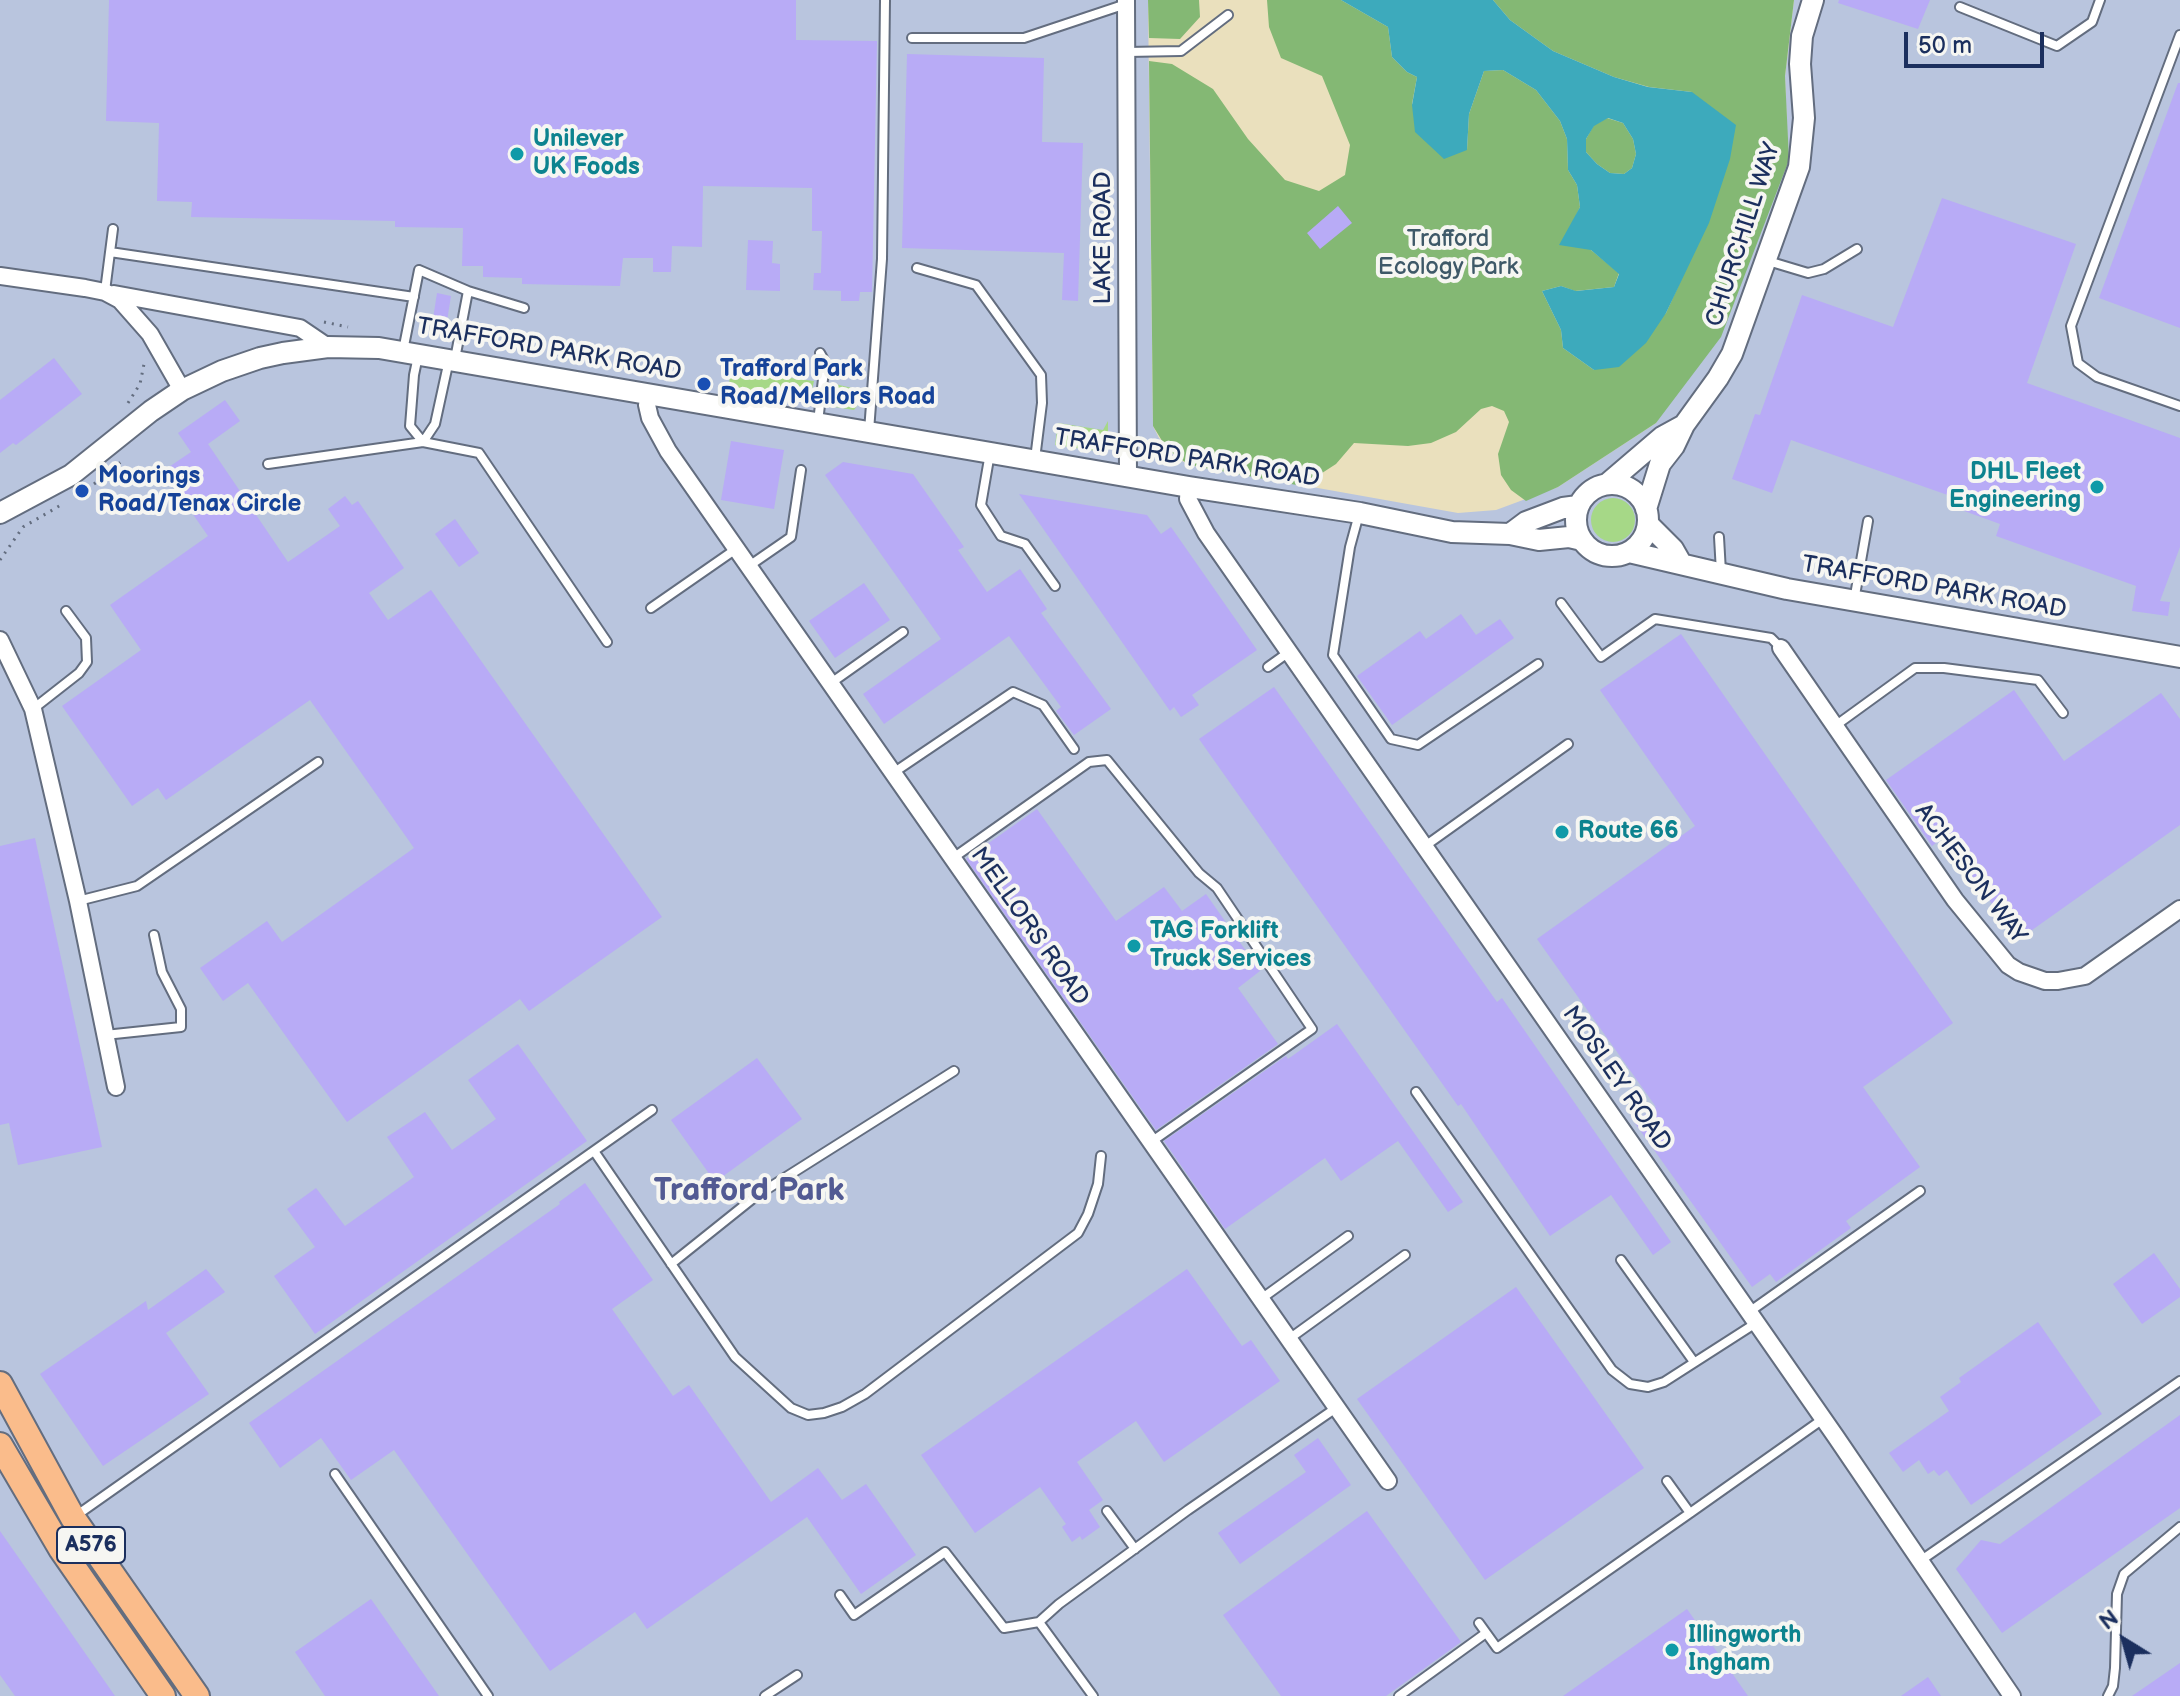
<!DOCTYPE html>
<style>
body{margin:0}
#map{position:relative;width:2180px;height:1696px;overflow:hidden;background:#eae0bd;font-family:"Balsamiq Sans",sans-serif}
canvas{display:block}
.north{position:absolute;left:2084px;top:1600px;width:80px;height:80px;-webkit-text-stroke:6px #f6f6f2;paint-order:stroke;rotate:323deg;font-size:22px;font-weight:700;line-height:32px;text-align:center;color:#1b2f5e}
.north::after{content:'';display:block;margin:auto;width:28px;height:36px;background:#1b2f5e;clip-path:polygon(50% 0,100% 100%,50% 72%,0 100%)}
.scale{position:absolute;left:1904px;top:32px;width:140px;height:36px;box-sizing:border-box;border:4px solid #1b2f5e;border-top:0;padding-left:10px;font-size:24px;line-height:28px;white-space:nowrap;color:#1b2f5e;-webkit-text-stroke:6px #f6f6f2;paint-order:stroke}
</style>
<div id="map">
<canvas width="2180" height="1696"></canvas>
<div class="north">N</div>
<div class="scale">50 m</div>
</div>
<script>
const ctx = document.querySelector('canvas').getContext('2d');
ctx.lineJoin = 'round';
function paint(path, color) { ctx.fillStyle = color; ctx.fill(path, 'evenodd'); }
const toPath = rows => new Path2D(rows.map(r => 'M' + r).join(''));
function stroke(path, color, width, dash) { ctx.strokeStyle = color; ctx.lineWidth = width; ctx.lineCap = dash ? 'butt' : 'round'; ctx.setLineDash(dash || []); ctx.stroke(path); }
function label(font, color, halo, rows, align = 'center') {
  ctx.font = font + ' "Balsamiq Sans",sans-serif'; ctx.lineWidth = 8; ctx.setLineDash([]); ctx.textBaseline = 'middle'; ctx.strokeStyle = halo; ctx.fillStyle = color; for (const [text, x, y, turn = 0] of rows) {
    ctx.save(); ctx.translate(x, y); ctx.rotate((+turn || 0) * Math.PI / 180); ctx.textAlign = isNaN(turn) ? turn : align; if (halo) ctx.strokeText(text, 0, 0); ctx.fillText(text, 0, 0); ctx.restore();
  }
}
const industrial = toPath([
 [0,0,1148,0,1153,426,1159,438,1177,458,1189,465,1458,513,1496,510,1558,487,1656,423,1788,160,1785,76,1794,0,2180,0,2180,1696,0,1696]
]);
const green = toPath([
 [730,370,814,381,809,403,729,389],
 [835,384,865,391,864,397,854,410,835,407],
 [1108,421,1108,438,1097,451,1055,445,1058,423,1103,430],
 '1591 520a22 22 0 1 1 44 0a22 22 0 1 1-44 0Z'
]);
const forest = toPath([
 [1148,0,1199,0,1200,17,1180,39,1149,38],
 [1267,0,1341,0,1388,27,1392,57,1407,72,1417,77,1412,104,1467,150,1469,114,1484,71,1503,70,1536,90,1560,121,1567,139,1568,170,1577,185,1580,207,1573,222,1591,250,1619,273,1614,287,1575,291,1561,286,1542,291,1561,330,1563,348,1594,370,1666,313,1681,280,1692,92,1649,87,1614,77,1553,51,1510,20,1493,0,1794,0,1785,76,1789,160,1721,337,1656,423,1558,487,1526,501,1511,490,1501,475,1498,454,1509,422,1504,411,1492,406,1481,409,1456,432,1431,443,1408,446,1354,443,1336,464,1302,486,1189,465,1167,449,1153,426,1149,61,1172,64,1213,89,1248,139,1285,180,1319,191,1345,175,1350,145,1322,76,1281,58,1269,27],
 [1607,118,1623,123,1633,139,1636,154,1632,168,1624,174,1610,173,1597,164,1586,152,1586,139,1594,125]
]);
const water = toPath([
 [1341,0,1493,0,1510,20,1553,51,1614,77,1648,87,1692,92,1736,125,1730,159,1709,223,1666,313,1646,343,1619,367,1594,370,1563,348,1561,330,1542,291,1561,286,1576,291,1614,287,1619,274,1591,250,1559,245,1580,207,1577,185,1568,170,1567,139,1560,121,1536,90,1503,70,1484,71,1469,114,1467,150,1444,159,1415,132,1412,105,1417,77,1407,72,1392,57,1388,27],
 [1608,118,1623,123,1633,139,1636,154,1632,168,1624,174,1610,173,1597,164,1586,152,1586,139,1594,126]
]);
const building = toPath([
 [109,0,796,0,796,40,877,41,872,292,860,292,859,301,841,301,841,291,813,290,814,273,821,273,822,231,812,231,812,188,703,186,702,247,672,246,671,272,653,272,653,258,623,258,620,286,522,284,522,278,483,277,483,266,462,266,463,228,395,227,395,221,191,217,192,202,157,201,159,123,106,121],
 [1839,0,1930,0,1918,29,1838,3],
 [907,54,1044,58,1042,142,1083,143,1078,301,1062,300,1064,253,902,248],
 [2178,83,2180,83,2180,328,2099,298],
 [1942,198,2076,244,2027,383,2180,438,2180,547,2160,601,2170,602,2168,616,2132,611,2136,586,1996,536,2000,524,1956,508,1959,499,1791,440,1772,493,1732,479,1755,414,1760,415,1802,295,1893,327],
 [1338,206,1352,223,1320,249,1307,233],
 [748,240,773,241,772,263,780,264,780,291,746,290],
 [437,293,451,296,447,321,433,319],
 [54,358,82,394,16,445,13,443,0,453,0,400],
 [225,400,240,421,208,444,288,562,340,526,328,509,345,496,352,505,358,501,404,568,369,593,388,620,431,590,662,917,529,1011,520,999,347,1122,248,983,223,1001,200,968,267,921,282,942,414,848,310,700,166,800,158,788,132,806,62,706,141,650,110,605,208,536,163,471,191,452,178,433],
 [731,441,784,450,774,509,721,500],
 [843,462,913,474,964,547,958,550,987,592,1020,569,1047,609,1041,613,1111,709,1074,735,1056,711,1061,707,1009,636,884,724,863,694,941,639,825,475],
 [1019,494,1147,515,1161,534,1171,527,1257,650,1192,695,1199,705,1181,717,1174,707,1170,711],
 [455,519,479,553,459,567,435,534],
 [864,583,890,620,835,658,809,621],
 [1461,614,1476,635,1500,619,1514,638,1392,725,1357,676,1420,631,1426,639],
 [1681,634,1953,1023,1863,1087,1920,1167,1846,1221,1851,1228,1776,1282,1770,1274,1752,1287,1634,1122,1656,1107,1537,939,1695,826,1600,690],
 [1274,687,1497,1002,1502,998,1671,1242,1653,1255,1611,1195,1550,1236,1461,1104,1458,1106,1199,739],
 [2014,690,2064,761,2161,693,2180,719,2180,825,2018,940,1944,837,1932,846,1886,780],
 [1037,809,1116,921,1164,887,1182,911,1206,894,1260,971,1238,988,1278,1044,1156,1130,966,859],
 [35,838,102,1147,18,1165,9,1123,0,1125,0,846],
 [1337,1024,1463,1202,1448,1212,1398,1141,1341,1181,1325,1158,1225,1229,1164,1141,1286,1056,1288,1059],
 [518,1044,587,1141,315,1334,274,1276,315,1247,287,1209,316,1188,345,1226,414,1177,387,1137,425,1112,452,1150,496,1119,468,1080],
 [757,1058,802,1119,715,1182,671,1120],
 [585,1183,653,1280,612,1309,673,1396,689,1385,771,1502,818,1468,842,1500,866,1484,916,1555,861,1594,807,1517,647,1629,635,1612,550,1671,394,1450,351,1480,321,1438,280,1468,249,1423,560,1204,559,1202],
 [2154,1253,2180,1289,2180,1297,2142,1324,2113,1284],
 [206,1269,225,1292,166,1333,209,1394,103,1466,40,1374,146,1301,148,1310],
 [1187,1269,1242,1346,1251,1340,1280,1381,1164,1462,1136,1421,1077,1462,1103,1500,1089,1510,1100,1527,1082,1540,1080,1536,1072,1542,1062,1527,1066,1524,1040,1487,975,1533,921,1455],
 [1516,1287,1644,1468,1485,1580,1357,1399],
 [2038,1322,2102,1414,1971,1505,1947,1470,1939,1476,1934,1470,1928,1474,1919,1460,1903,1472,1889,1453,1949,1411,1940,1397,1961,1382,1959,1378],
 [2180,1415,2180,1508,2002,1633,1956,1569,1981,1540,2000,1544],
 [1318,1438,1351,1485,1240,1564,1218,1533,1306,1472,1294,1455],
 [1367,1511,1461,1642,1386,1696,1281,1696,1223,1615],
 [0,1531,115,1696,15,1696,0,1675],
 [371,1599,439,1696,325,1696,295,1652],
 [1687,1609,1748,1696,1563,1696],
 [2180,1663,2180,1696,2132,1696],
 [1928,1677,1941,1696,1901,1696]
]);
const path = toPath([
 [324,322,348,327],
 [128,403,140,384,145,359],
 [94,484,122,461],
 [0,560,23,527,61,505]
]);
const service = toPath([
 [1960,7,2057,46,2092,22,2100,0],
 [2180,35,2071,326,2078,363,2097,377,2180,406],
 [912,38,1024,38,1126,4],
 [1127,52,1181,51,1228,15],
 [110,252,414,297],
 [1768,261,1808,273,1824,269,1857,249],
 [917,268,976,285,1041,375,1042,403,1035,459],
 [105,291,113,229],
 [468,291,524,308],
 [403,351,419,270,468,291,455,359],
 [418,356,414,375,410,426,423,442],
 [818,422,825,362,820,353],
 [869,431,882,259,885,0],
 [423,442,435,424,449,360],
 [990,453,981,505,1001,536,1025,544,1055,586],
 [268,464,423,442,479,453,607,642],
 [1359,514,1350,547,1333,655,1391,739,1418,745,1538,664],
 [1719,537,1721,572],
 [749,566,791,537,801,470],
 [1854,601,1868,521],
 [1561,603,1601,657,1655,619,1771,638,1781,648],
 [651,608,736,549],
 [1268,667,1289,652],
 [831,683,903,632],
 [33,709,79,673,87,662,86,638,66,611],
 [1835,726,1915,668,1944,668,2038,680,2063,713],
 [893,773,1013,692,1043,705,1074,749],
 [1425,846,1568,744],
 [953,858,1089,762,1107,760,1199,873,1217,888,1312,1029,1151,1142],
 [78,901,137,886,318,762],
 [105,1035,181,1027,181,1009,162,972,154,935],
 [1416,1092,1612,1370,1630,1384,1648,1387,1664,1382,1756,1323],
 [594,1151,735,1357,791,1408,808,1415,824,1413,842,1407,865,1394,1078,1233,1088,1214,1098,1184,1101,1156],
 [1621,1260,1694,1362],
 [671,1264,756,1196,954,1071],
 [1261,1299,1348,1236],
 [1749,1312,1920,1191],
 [1289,1339,1405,1255],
 [335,1474,488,1696],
 [1667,1481,1690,1513,1823,1419],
 [1107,1511,1135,1549],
 [77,1515,652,1110],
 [1920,1561,2180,1381],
 [840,1595,854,1615,945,1552,1004,1628,1039,1622],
 [1479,1623,1497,1648,1690,1513],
 [765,1696,797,1675],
 [1093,1696,1039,1622,1059,1604,1188,1510,1336,1408],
 [1399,1696,1486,1633],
 [2108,1696,2113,1686,2115,1668,2117,1594,2124,1574,2180,1527]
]);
const minor = toPath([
 [1126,0,1128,476],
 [0,276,85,288,105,292,120,300,150,334,182,390],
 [114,294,300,328,328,347],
 [650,394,647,405,650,418,668,451,1388,1481],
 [1189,487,1188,499,1206,533,1836,1437,2012,1696],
 [0,640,33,709,78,901,116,1087],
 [1781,648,1955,900,2008,965,2019,972,2045,981,2058,981,2085,976,2180,909]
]);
const tertiary = toPath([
 [1607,484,1662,437,1684,425],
 '1576 520a36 36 0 1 1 72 0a36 36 0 1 1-72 0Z',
 [1646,509,1660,464,1674,446,1684,425,1718,378,1732,354,1799,167,1804,118,1800,64,1802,36,1813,0],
 [0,513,71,475,151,411,182,390,222,371,260,358,283,353,328,347,379,348,1189,487,1360,513,1452,532,1510,534,1539,540,1569,537,1582,540],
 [1648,524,1673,549,1681,563],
 [1510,534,1526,522,1563,508,1578,506],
 [1629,552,1787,589,2180,657]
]);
const primary = toPath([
 [0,1384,73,1518,197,1696],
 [0,1445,61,1549,163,1696]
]);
const markers = [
 [517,154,8,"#0f9aa8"],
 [704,384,8,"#1a4fb4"],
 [2097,487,8,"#0f9aa8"],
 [82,491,8,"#1a4fb4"],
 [1562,832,8,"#0f9aa8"],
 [1134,946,8,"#0f9aa8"],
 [1672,1650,8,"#0f9aa8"]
];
const shields = [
 [91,1545,68]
];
const shieldNames = [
 ["A576",91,1545]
];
const cultureNames = [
 ["Unilever",533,140],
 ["UK Foods",533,168],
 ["DHL Fleet",2081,473,"right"],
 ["Engineering",2081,501,"right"],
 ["Route 66",1578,832],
 ["TAG Forklift",1150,932],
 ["Truck Services",1150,960],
 ["Illingworth",1688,1636],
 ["Ingham",1688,1664]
];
const streetNames = [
 ["CHURCHILL WAY",1744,235,-72],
 ["LAKE ROAD",1104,238,-90],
 ["TRAFFORD PARK ROAD",549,350,10],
 ["TRAFFORD PARK ROAD",1187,459,9],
 ["TRAFFORD PARK ROAD",1934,588,10],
 ["ACHESON WAY",1970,874,53],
 ["MELLORS ROAD",1029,927,55],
 ["MOSLEY ROAD",1616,1079,55]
];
const parkNames = [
 ["Trafford",1448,240],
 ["Ecology Park",1448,268]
];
const transitNames = [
 ["Trafford Park",720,370],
 ["Road/Mellors Road",720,398],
 ["Moorings",98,477],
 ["Road/Tenax Circle",98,505]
];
const districtNames = [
 ["Trafford Park",749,1192]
];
paint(industrial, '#b9c5de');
paint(green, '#a6d887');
paint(forest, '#84b874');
paint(water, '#3daabc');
paint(building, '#b8abf6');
stroke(service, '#636d7f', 12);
stroke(minor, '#636d7f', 20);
stroke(tertiary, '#636d7f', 24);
stroke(primary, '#636d7f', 28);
stroke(path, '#636d7f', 3, [2, 6]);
stroke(service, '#fff', 8);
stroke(minor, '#fff', 16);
stroke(tertiary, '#fff', 20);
stroke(primary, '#fabc8b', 24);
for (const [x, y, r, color] of markers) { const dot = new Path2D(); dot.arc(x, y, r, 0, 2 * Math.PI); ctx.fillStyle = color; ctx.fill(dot); stroke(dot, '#f6f6f2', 3); }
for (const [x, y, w] of shields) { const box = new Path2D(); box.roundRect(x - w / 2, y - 18, w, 36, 6); ctx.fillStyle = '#f6f6f2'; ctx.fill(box); stroke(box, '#1b2f5e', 2); }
label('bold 22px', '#1b2f5e', null, shieldNames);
label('bold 24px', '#0d838f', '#f6f6f2', cultureNames, 'left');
label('24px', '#1b2f5e', '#f6f6f2', streetNames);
label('24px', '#3e5968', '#f6f6f2', parkNames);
label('bold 24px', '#164399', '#f6f6f2', transitNames, 'left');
label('bold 32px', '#525a93', '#f6f6f2', districtNames);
</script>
